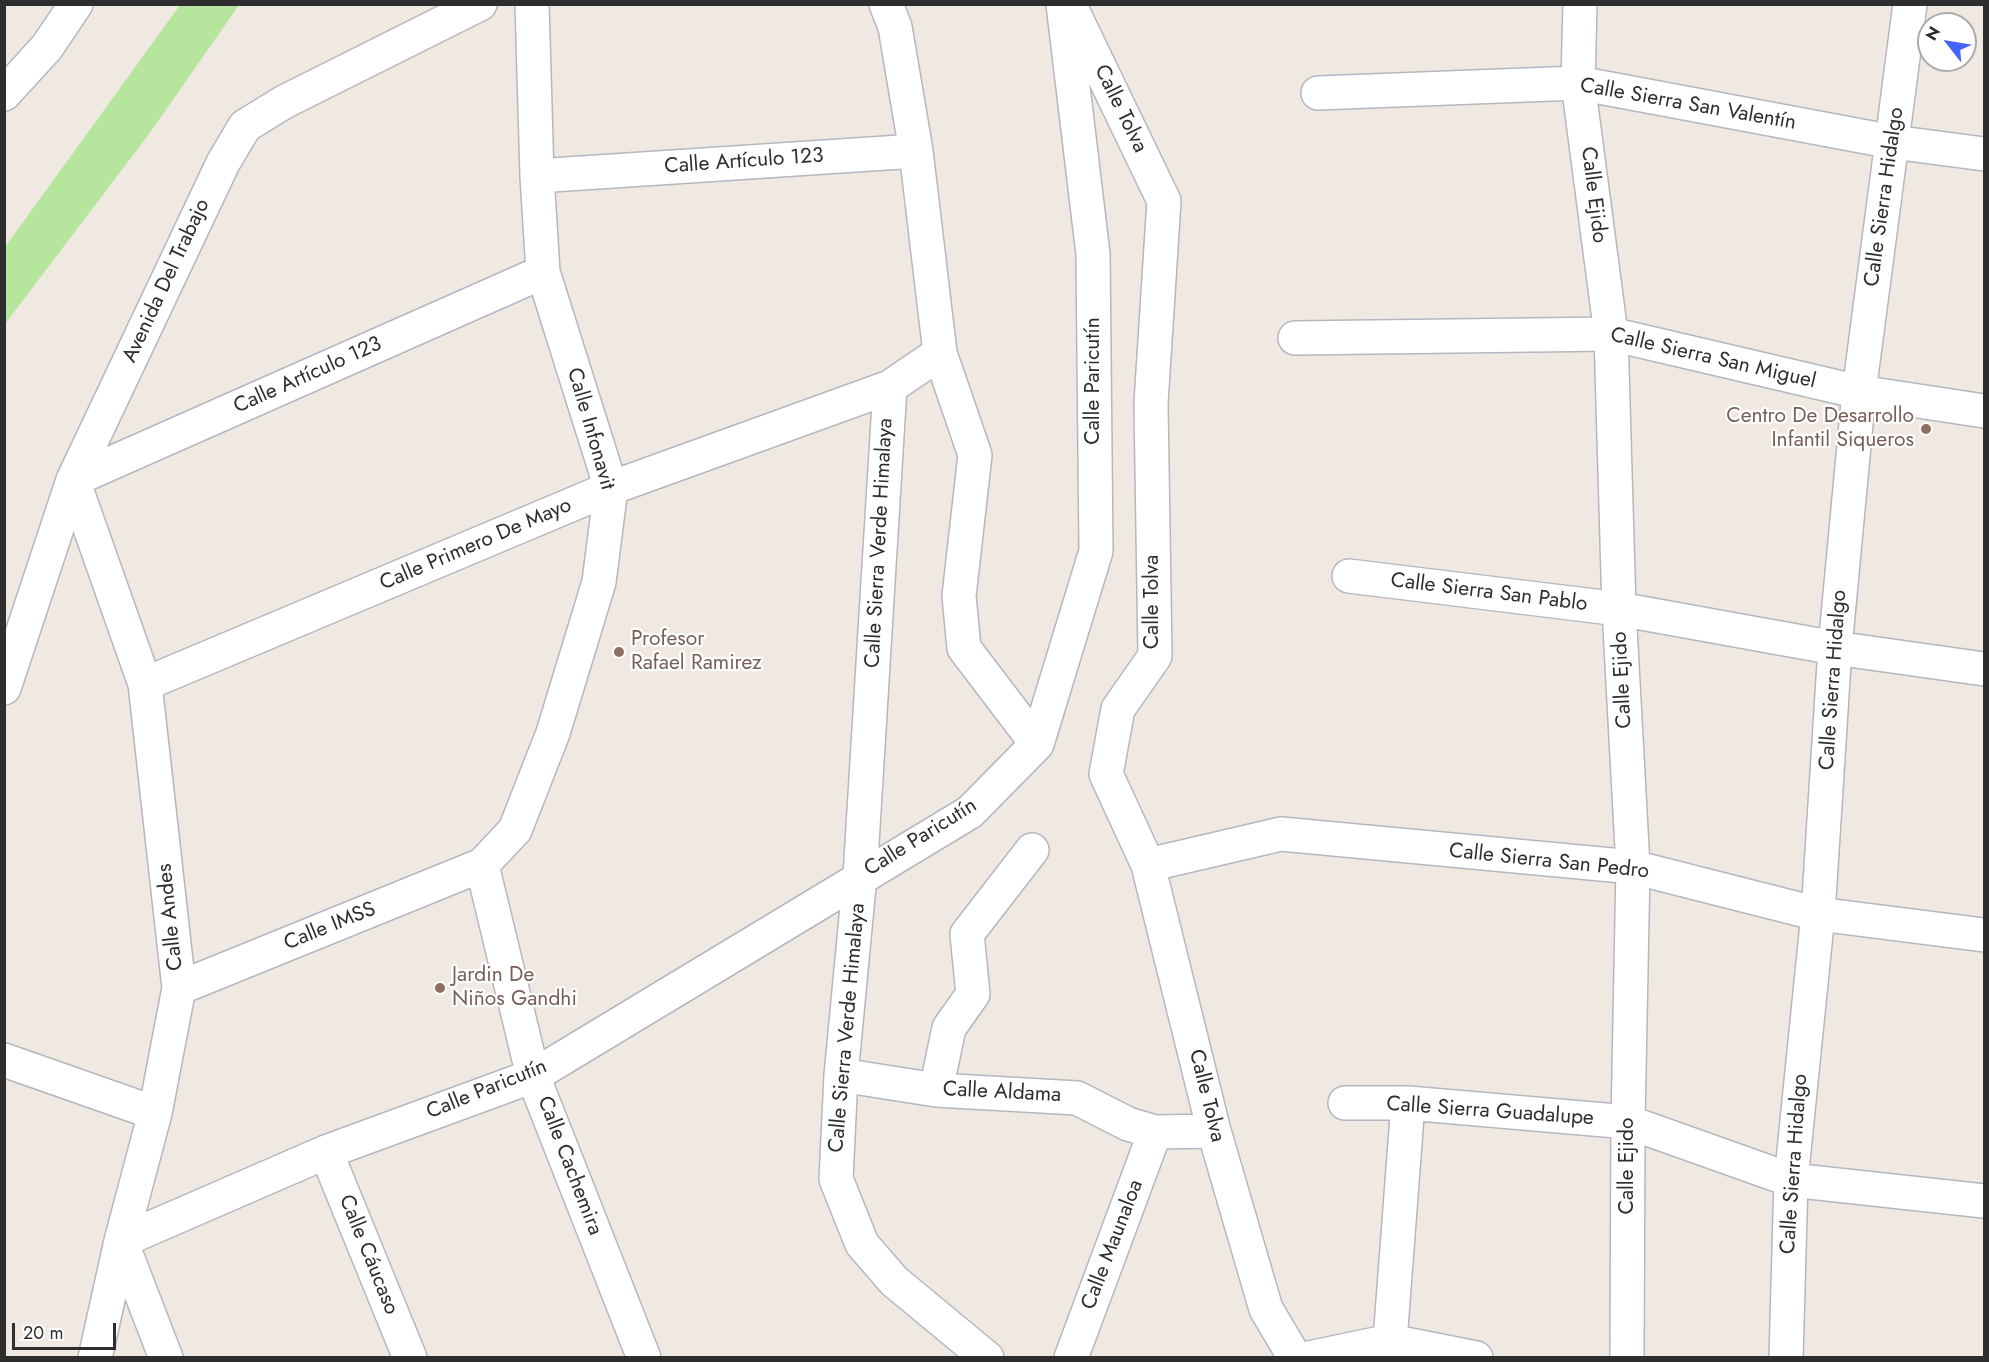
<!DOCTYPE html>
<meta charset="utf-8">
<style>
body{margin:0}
#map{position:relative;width:1989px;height:1362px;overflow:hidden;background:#efe9e1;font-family:Jost,sans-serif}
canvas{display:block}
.frame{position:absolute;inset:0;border:6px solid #2e2e2e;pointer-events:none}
.north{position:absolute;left:1917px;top:12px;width:60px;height:60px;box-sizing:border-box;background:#fff;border:2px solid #ababab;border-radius:50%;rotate:301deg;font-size:16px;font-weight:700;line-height:24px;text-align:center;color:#2e2e2e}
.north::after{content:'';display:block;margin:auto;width:21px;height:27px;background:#4264fb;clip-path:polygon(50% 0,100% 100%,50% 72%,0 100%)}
.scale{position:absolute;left:12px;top:1323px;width:104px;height:27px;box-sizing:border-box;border:3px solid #2e2e2e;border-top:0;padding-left:8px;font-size:18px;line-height:21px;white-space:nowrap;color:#2e2e2e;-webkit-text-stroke:4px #fff;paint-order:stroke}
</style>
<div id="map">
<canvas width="1989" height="1362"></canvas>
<div class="frame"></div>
<div class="north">N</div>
<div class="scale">20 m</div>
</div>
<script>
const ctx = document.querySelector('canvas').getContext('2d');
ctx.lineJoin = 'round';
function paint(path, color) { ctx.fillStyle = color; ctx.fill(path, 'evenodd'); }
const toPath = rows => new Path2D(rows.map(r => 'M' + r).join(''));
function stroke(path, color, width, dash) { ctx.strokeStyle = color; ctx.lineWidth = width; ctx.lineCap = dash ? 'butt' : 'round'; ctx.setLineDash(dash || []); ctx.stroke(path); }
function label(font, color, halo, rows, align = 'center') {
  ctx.font = font + ' Jost,sans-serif'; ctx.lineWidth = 4.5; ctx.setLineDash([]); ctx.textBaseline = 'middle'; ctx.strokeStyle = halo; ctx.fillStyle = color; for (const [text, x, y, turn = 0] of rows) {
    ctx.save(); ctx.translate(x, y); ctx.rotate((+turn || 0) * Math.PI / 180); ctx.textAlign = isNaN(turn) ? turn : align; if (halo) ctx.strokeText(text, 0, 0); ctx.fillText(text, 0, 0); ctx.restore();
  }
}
const green = toPath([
 [180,5,239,5,149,134,5,324,5,247]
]);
const minor = toPath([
 [886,4,895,27,916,151,940,353,975,455,959,596,964,648,1037,744],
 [1580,4,1578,83,1611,334,1619,609,1633,867,1628,1122,1627,1358],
 [1073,12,1164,201,1151,403,1155,656,1118,709,1106,774,1148,865,1214,1131,1266,1309,1295,1358],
 [1318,93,1578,83,1893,142,1984,154],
 [4,94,47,47,76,4],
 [537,176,916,151],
 [1295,338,1611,334,1859,392,1984,411],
 [890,387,860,876,841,1075,836,1179,862,1244,894,1281,987,1358],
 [1349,576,1619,609,1835,648,1984,669],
 [145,684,611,488,890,387,940,353],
 [4,688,73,480,223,163,245,126,284,102,480,4],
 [482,865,533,1076,644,1358],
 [1148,865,1281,834,1633,867,1818,914,1984,935],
 [179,988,482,865,515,830,553,733,599,582,611,488,543,272,537,176,532,4],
 [4,1060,155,1113],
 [841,1075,936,1090,1077,1098,1128,1124,1155,1132,1214,1131],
 [936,1090,949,1028,973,994,967,934,1032,850],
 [1345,1103,1408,1103,1628,1122,1791,1180,1984,1201],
 [326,1152,410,1358],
 [1390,1341,1408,1103],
 [95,1358,121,1241,155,1113,179,988,145,684,73,480,543,272],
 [166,1358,121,1241,326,1152,533,1076,970,812,1037,744,1096,551,1093,254,1063,4],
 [1071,1358,1155,1132],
 [1309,1358,1390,1341,1476,1358],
 [1786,1358,1791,1180,1818,914,1835,648,1859,392,1910,4]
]);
const markers = [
 [1926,429,6,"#8d6e63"],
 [619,652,6,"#8d6e63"],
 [440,988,6,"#8d6e63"]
];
const streetNames = [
 ["Calle Sierra San Valentín",1688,105,10],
 ["Calle Tolva",1120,109,64],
 ["Calle Artículo 123",744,162,-4],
 ["Calle Ejido",1593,195,83],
 ["Calle Sierra Hidalgo",1885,197,-82],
 ["Avenida Del Trabajo",167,281,-65],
 ["Calle Sierra San Miguel",1713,359,13],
 ["Calle Artículo 123",308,376,-24],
 ["Calle Paricutín",1094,381,-90],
 ["Calle Infonavit",590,429,74],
 ["Calle Sierra Verde Himalaya",880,543,-87],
 ["Calle Primero De Mayo",476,545,-23],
 ["Calle Sierra San Pablo",1489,593,7],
 ["Calle Tolva",1153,602,-90],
 ["Calle Ejido",1623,680,-93],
 ["Calle Sierra Hidalgo",1834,680,-86],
 ["Calle Paricutín",921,838,-32],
 ["Calle Sierra San Pedro",1549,862,6],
 ["Calle Andes",171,917,-96],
 ["Calle IMSS",330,927,-22],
 ["Calle Sierra Verde Himalaya",848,1028,-85],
 ["Calle Paricutín",487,1090,-22],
 ["Calle Aldama",1002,1093,3],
 ["Calle Tolva",1206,1096,76],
 ["Calle Sierra Guadalupe",1490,1112,4],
 ["Calle Sierra Hidalgo",1795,1164,-86],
 ["Calle Cachemira",569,1166,69],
 ["Calle Ejido",1628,1166,-90],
 ["Calle Maunaloa",1113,1245,-69],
 ["Calle Cáucaso",368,1255,68]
];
const educationNames = [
 ["Centro De Desarrollo",1914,417,"right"],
 ["Infantil Siqueros",1914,441,"right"],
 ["Profesor",631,640],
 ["Rafael Ramirez",631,664],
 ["Jardin De",452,976],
 ["Niños Gandhi",452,1000]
];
paint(green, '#b6e59e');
stroke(minor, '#b4b7c1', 36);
stroke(minor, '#fff', 33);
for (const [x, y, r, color] of markers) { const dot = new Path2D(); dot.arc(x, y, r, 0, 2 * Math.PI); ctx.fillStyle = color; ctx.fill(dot); stroke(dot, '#fff', 2); }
label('21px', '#2e2e2e', '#fff', streetNames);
label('21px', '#785e54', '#fff', educationNames, 'left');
</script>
